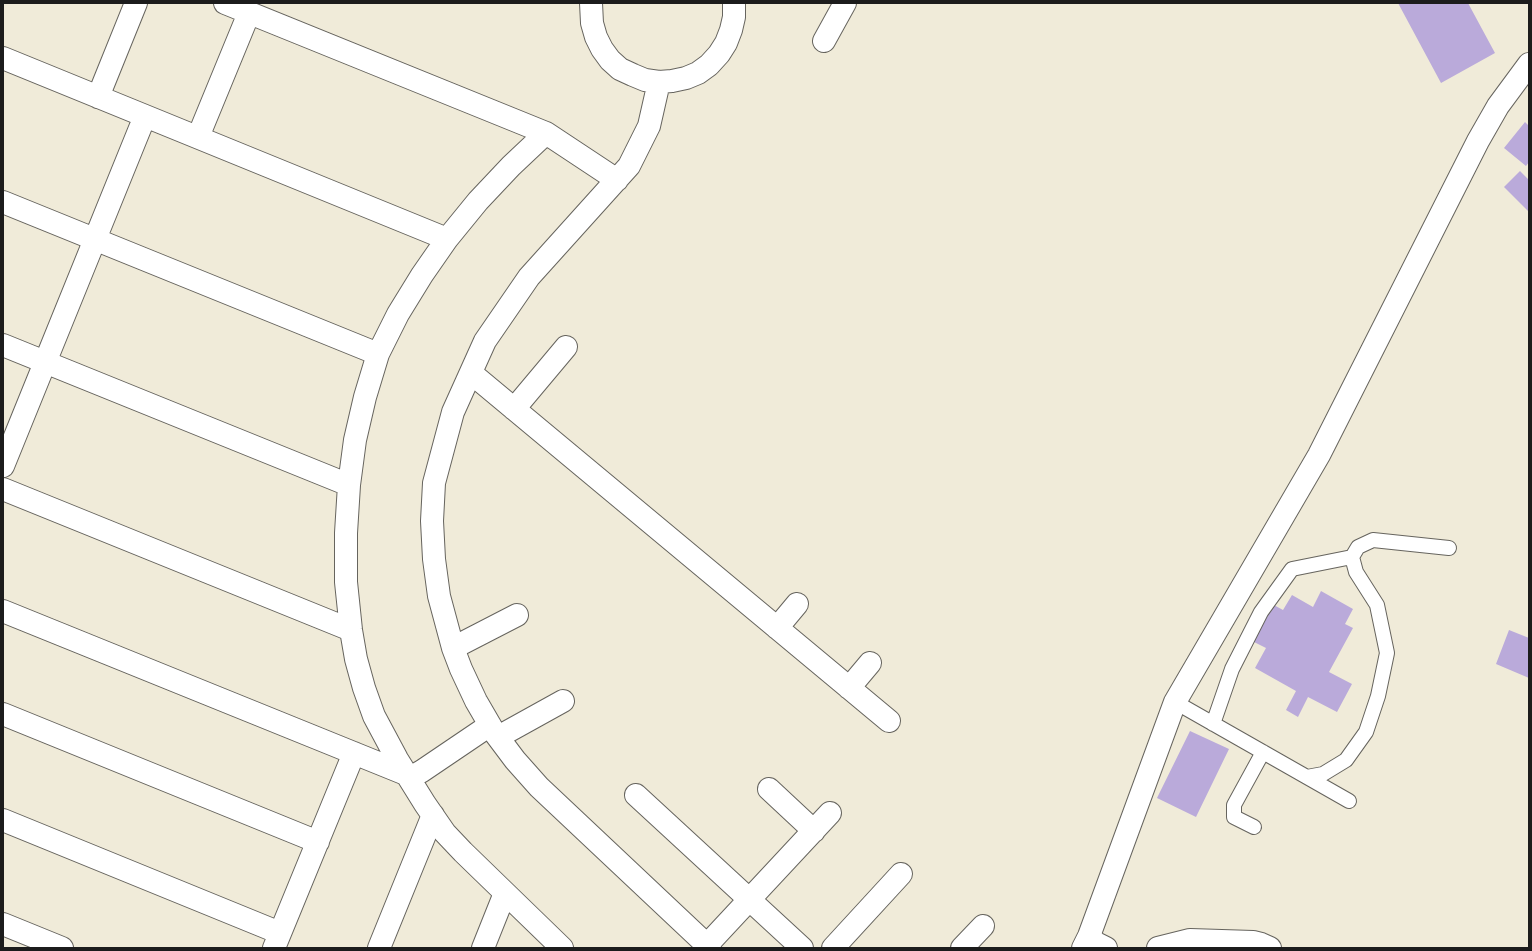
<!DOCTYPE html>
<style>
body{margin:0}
#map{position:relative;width:1532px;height:951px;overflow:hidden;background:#f0ebd9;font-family:Delius,sans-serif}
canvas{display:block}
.frame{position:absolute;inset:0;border:4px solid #1c1c1c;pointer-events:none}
</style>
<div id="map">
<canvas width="1532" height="951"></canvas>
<div class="frame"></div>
</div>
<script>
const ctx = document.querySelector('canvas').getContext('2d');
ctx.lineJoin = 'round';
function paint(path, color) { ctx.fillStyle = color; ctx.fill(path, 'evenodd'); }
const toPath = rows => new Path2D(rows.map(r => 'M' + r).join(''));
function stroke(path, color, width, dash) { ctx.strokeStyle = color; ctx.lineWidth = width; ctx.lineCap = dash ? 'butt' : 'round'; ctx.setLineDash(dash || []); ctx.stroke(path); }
const building = toPath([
 [1398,3,1468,3,1495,53,1441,83],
 [1525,122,1529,126,1529,162,1526,166,1504,148],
 [1520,171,1529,180,1529,212,1504,187],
 [1321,591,1353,609,1345,624,1353,628,1329,672,1352,684,1337,712,1308,697,1298,717,1286,710,1296,691,1255,668,1266,648,1252,641,1272,604,1283,610,1292,595,1313,607],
 [1509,630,1529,638,1529,678,1496,664],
 [1190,731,1229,749,1196,817,1157,798]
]);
const service = toPath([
 [1175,702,1349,801],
 [1213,724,1232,669,1261,612,1292,569,1352,557],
 [1307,777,1323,774,1346,760,1366,732,1378,696,1387,653,1377,605,1356,572,1352,557,1358,547,1373,540,1449,548],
 [1254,827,1234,817,1234,805,1263,752]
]);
const minor = toPath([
 [225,3,546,133,617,180],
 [591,3,592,23,596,37,602,49,610,60,620,69,633,75,645,80,659,82,672,81,686,78,698,73,709,65,719,54,726,43,731,30,734,17,734,3],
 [824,41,845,3],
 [3,58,447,239],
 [659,82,649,126,629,166,529,277,485,341,453,412,434,483,432,521,434,559,439,596,453,648,461,669,476,701,494,732,515,760,539,787,710,948],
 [98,97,136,3],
 [546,133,511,166,478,201,447,239,422,275,398,314,378,354,365,397,355,440,349,485,346,533,346,582,351,630,356,659,364,688,374,716,397,759,425,804,445,833,463,852,562,948],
 [198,137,249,13],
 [3,202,378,354],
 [3,345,349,485],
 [471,373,889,721],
 [514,409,566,347],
 [3,466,145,116],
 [3,489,351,630],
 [3,611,408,775,415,775,422,771,490,725],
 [777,628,797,604],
 [453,648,517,615],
 [849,688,870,663],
 [3,714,318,842],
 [498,737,563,701],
 [769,789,814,831],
 [636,795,802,948],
 [3,820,280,933],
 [3,924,62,948],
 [1089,936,1096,943,1106,948],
 [707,945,830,813],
 [274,948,354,753],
 [379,948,433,815],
 [483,948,505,893],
 [833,948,901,874],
 [962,948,983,926],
 [1083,948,1089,936,1175,702,1319,455,1478,141,1498,106,1529,64],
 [1158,948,1190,940,1253,942,1261,944,1270,948]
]);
paint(building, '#baaada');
stroke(service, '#66645e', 16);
stroke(minor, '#66645e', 24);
stroke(service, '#fff', 14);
stroke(minor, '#fff', 22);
</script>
